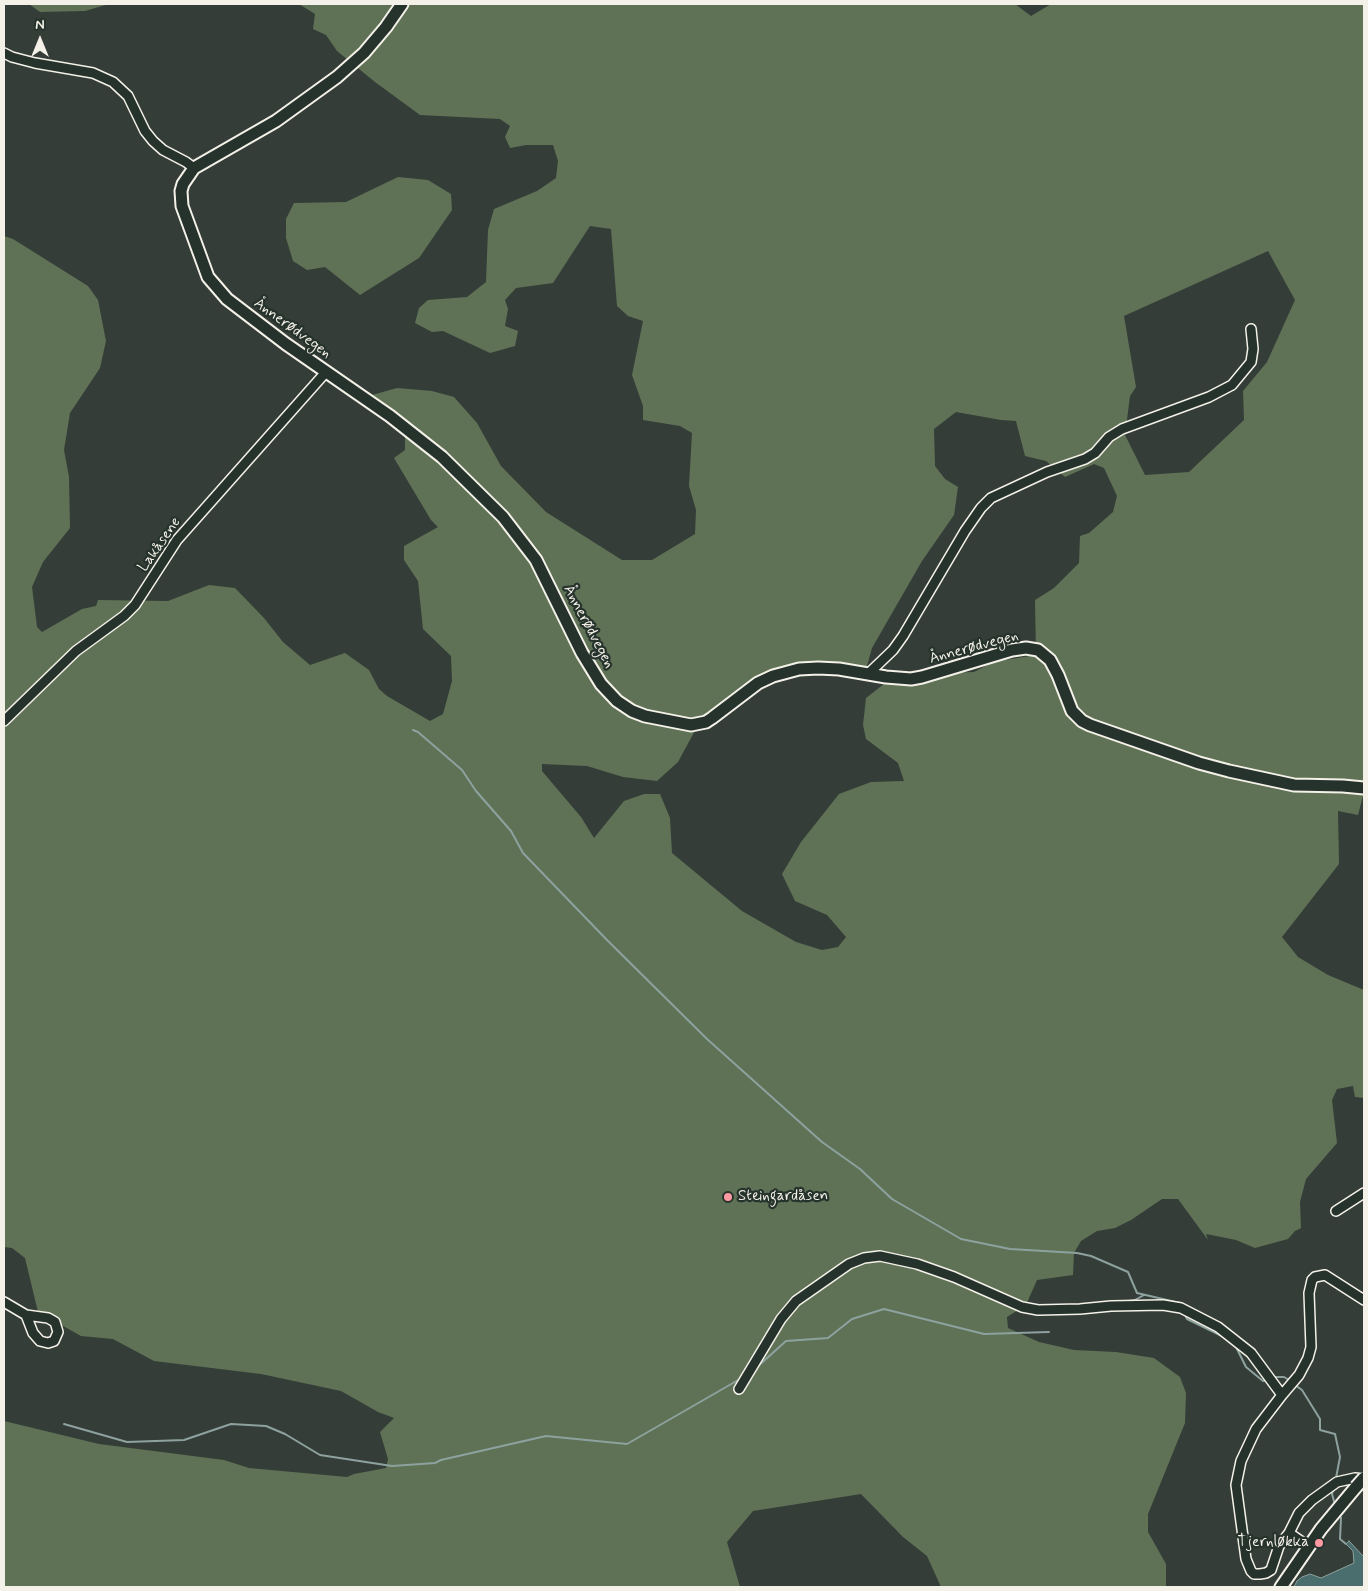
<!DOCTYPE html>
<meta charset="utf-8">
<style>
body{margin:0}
#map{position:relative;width:1368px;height:1591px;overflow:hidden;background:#353d38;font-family:Mynerve,sans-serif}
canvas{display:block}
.frame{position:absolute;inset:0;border:5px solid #f4f1e8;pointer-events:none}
.north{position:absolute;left:15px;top:15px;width:50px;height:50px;-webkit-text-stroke:4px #26332d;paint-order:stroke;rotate:0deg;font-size:14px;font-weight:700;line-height:20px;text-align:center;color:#f4f1e8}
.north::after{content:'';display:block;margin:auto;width:18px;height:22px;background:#f4f1e8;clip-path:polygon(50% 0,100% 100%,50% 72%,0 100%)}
</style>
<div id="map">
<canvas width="1368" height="1591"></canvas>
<div class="frame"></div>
<div class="north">N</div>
</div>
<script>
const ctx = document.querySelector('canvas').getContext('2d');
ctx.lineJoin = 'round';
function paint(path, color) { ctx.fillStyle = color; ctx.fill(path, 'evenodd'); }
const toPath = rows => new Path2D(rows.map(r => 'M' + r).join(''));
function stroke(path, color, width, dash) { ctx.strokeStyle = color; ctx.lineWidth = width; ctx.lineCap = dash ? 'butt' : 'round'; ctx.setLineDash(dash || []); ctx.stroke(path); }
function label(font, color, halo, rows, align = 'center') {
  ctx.font = font + ' Mynerve,sans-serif'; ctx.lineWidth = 4.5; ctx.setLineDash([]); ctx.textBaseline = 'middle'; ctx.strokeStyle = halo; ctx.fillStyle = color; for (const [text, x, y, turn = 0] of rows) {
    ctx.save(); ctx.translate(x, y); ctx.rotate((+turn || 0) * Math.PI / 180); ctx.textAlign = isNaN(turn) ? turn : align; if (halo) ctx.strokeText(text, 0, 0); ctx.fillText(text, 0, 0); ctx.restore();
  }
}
const green = toPath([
 [29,4,109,4,85,11,40,12],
 [299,4,1015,4,1031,16,1051,4,1364,4,1364,792,1358,815,1338,811,1339,864,1282,937,1298,957,1328,975,1364,990,1364,1098,1355,1097,1353,1086,1337,1089,1332,1100,1337,1143,1306,1179,1300,1202,1301,1228,1295,1231,1288,1239,1255,1248,1236,1240,1206,1234,1208,1240,1178,1199,1162,1199,1131,1220,1115,1228,1097,1231,1081,1241,1074,1253,1073,1275,1037,1280,1026,1305,1007,1317,1008,1328,1039,1342,1074,1350,1116,1352,1154,1358,1180,1377,1186,1393,1185,1423,1148,1514,1148,1532,1166,1564,1166,1586,1164,1587,941,1587,927,1556,903,1537,861,1494,753,1511,727,1542,740,1587,4,1587,4,1421,99,1444,224,1460,249,1468,347,1477,354,1474,386,1468,388,1459,380,1432,394,1418,378,1412,341,1391,261,1374,154,1361,113,1339,81,1336,38,1312,25,1258,12,1248,4,1247,4,236,13,239,88,286,98,300,106,341,100,368,70,413,64,450,69,477,70,528,43,562,32,587,37,627,42,632,82,609,96,606,98,600,168,601,209,585,235,588,264,618,283,642,310,665,345,653,369,670,379,689,387,696,430,721,443,714,452,681,451,656,423,629,418,581,404,560,404,546,438,527,431,520,394,458,405,450,405,431,365,397,397,388,432,391,454,397,477,423,501,466,546,512,622,560,652,560,695,534,696,510,689,486,692,433,680,426,643,420,643,406,632,375,643,321,628,316,617,306,611,229,590,226,553,283,516,288,505,300,508,309,505,326,518,331,515,346,490,353,443,331,432,332,415,323,419,308,428,300,467,297,486,282,488,230,494,209,537,191,556,178,558,161,553,145,526,145,510,148,505,137,510,126,500,119,420,115,375,82,337,51,326,35,313,29,315,14],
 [1268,251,1295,300,1267,362,1243,391,1244,420,1189,472,1145,475,1125,435,1130,396,1136,387,1124,316],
 [956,412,1001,420,1016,421,1025,456,1046,461,1065,477,1094,464,1104,468,1117,496,1113,512,1089,533,1080,536,1079,563,1054,588,1035,600,1036,655,993,662,974,672,939,673,889,680,866,698,863,725,866,739,898,763,904,781,871,782,839,794,801,842,782,874,795,901,827,915,846,937,838,947,822,950,796,942,742,911,672,853,670,818,660,794,644,794,624,801,594,838,581,817,542,771,542,764,587,766,623,777,657,781,678,762,697,727,776,678,844,667,867,666,872,648,922,561,954,515,958,487,945,479,935,466,934,429],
 [398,177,428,180,451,194,452,210,419,258,360,295,325,267,307,270,293,261,286,238,286,219,294,203,346,202]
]);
const water = toPath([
 [1349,1541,1364,1557,1364,1587,1294,1587,1297,1581,1302,1577,1310,1574,1321,1578,1354,1563,1353,1551,1346,1544,1349,1541]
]);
const stream = toPath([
 [413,730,418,732,462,770,476,791,511,831,523,853,607,940,707,1039,822,1142,860,1169,892,1199,961,1239,1010,1249,1077,1253,1091,1256,1128,1272,1137,1293,1180,1303],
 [1123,1302,1135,1300,1144,1295],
 [1185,1315,1187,1319,1226,1338],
 [1235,1345,1246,1367,1263,1381,1266,1380],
 [756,1368,786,1341,828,1338,852,1319,884,1309,984,1334,1049,1332],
 [1273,1377,1284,1377,1289,1380],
 [1295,1385,1302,1390,1320,1419,1320,1430,1335,1434,1340,1457,1336,1478],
 [64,1424,127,1442,184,1440,231,1424,266,1426,285,1434,320,1455,392,1466,435,1463,441,1460,546,1436,627,1444,740,1379],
 [1333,1490,1332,1494,1335,1505],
 [1339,1514,1341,1518,1340,1539,1346,1544]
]);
const minor = toPath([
 [4,53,12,57,35,63,93,73,113,82,128,96,145,131,153,141,163,150,186,162,194,168],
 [868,674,893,650,903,636,965,531,981,508,991,498,1047,472,1085,459,1095,453,1109,437,1122,429,1209,397,1232,385,1251,362,1253,349,1251,329],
 [4,721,76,651,124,616,135,605,177,540,326,372],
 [1336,1211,1364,1193],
 [4,1302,26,1315,48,1318,55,1322,58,1332,54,1341,48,1343,40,1341,33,1333,26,1315],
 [739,1389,781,1319,796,1301,849,1264,864,1258,880,1256,917,1264,954,1277,1022,1307,1038,1310,1080,1309,1111,1306,1163,1305,1181,1308,1218,1327,1251,1353,1282,1395],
 [1289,1533,1279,1546,1271,1570,1266,1573,1260,1574,1254,1574,1251,1571,1246,1559,1236,1485,1241,1461,1256,1429,1282,1395,1299,1375,1308,1358,1311,1347,1309,1293,1312,1280,1315,1277,1325,1275,1364,1300],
 [1308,1546,1289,1533,1299,1513,1312,1500,1337,1482,1355,1478,1364,1479]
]);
const major = toPath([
 [402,4,386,27,364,53,337,77,276,121,194,168,183,184,181,191,182,206,208,277,227,299,286,344,390,416,442,457,503,517,536,560,582,653,601,684,617,701,632,711,645,716,691,725,706,722,712,718,758,683,773,676,799,669,818,668,839,669,886,677,911,679,922,677,1012,650,1026,648,1038,650,1050,660,1058,675,1072,711,1082,721,1090,725,1199,763,1229,771,1294,785,1343,786,1364,788],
 [1281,1587,1321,1529,1356,1487]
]);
const majorBridge = toPath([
 [1356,1487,1364,1478]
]);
const markers = [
 [728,1197,5,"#ff9aa2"],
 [1319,1543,5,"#ff9aa2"]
];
const streetNames = [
 ["Ånnerødvegen",292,329,36],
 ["Lakåsene",160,545,-55],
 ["Ånnerødvegen",588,627,62],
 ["Ånnerødvegen",974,648,-15]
];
const poiNames = [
 ["Steingardåsen",738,1197],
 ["Tjernløkka",1309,1543,"right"]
];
paint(green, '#5f7256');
paint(water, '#496e6d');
stroke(water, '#8da29e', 1);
stroke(stream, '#8da29e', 2);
stroke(minor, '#f4f1e8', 12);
stroke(major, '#f4f1e8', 15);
stroke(minor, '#26332d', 9);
stroke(major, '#26332d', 11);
stroke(majorBridge, '#f4f1e8', 15, []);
stroke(majorBridge, '#26332d', 11);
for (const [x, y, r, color] of markers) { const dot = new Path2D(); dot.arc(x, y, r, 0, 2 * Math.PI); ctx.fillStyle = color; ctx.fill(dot); stroke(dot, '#26332d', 2); }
label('15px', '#f4f1e8', '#26332d', streetNames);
label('15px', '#f4f1e8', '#26332d', poiNames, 'left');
</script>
